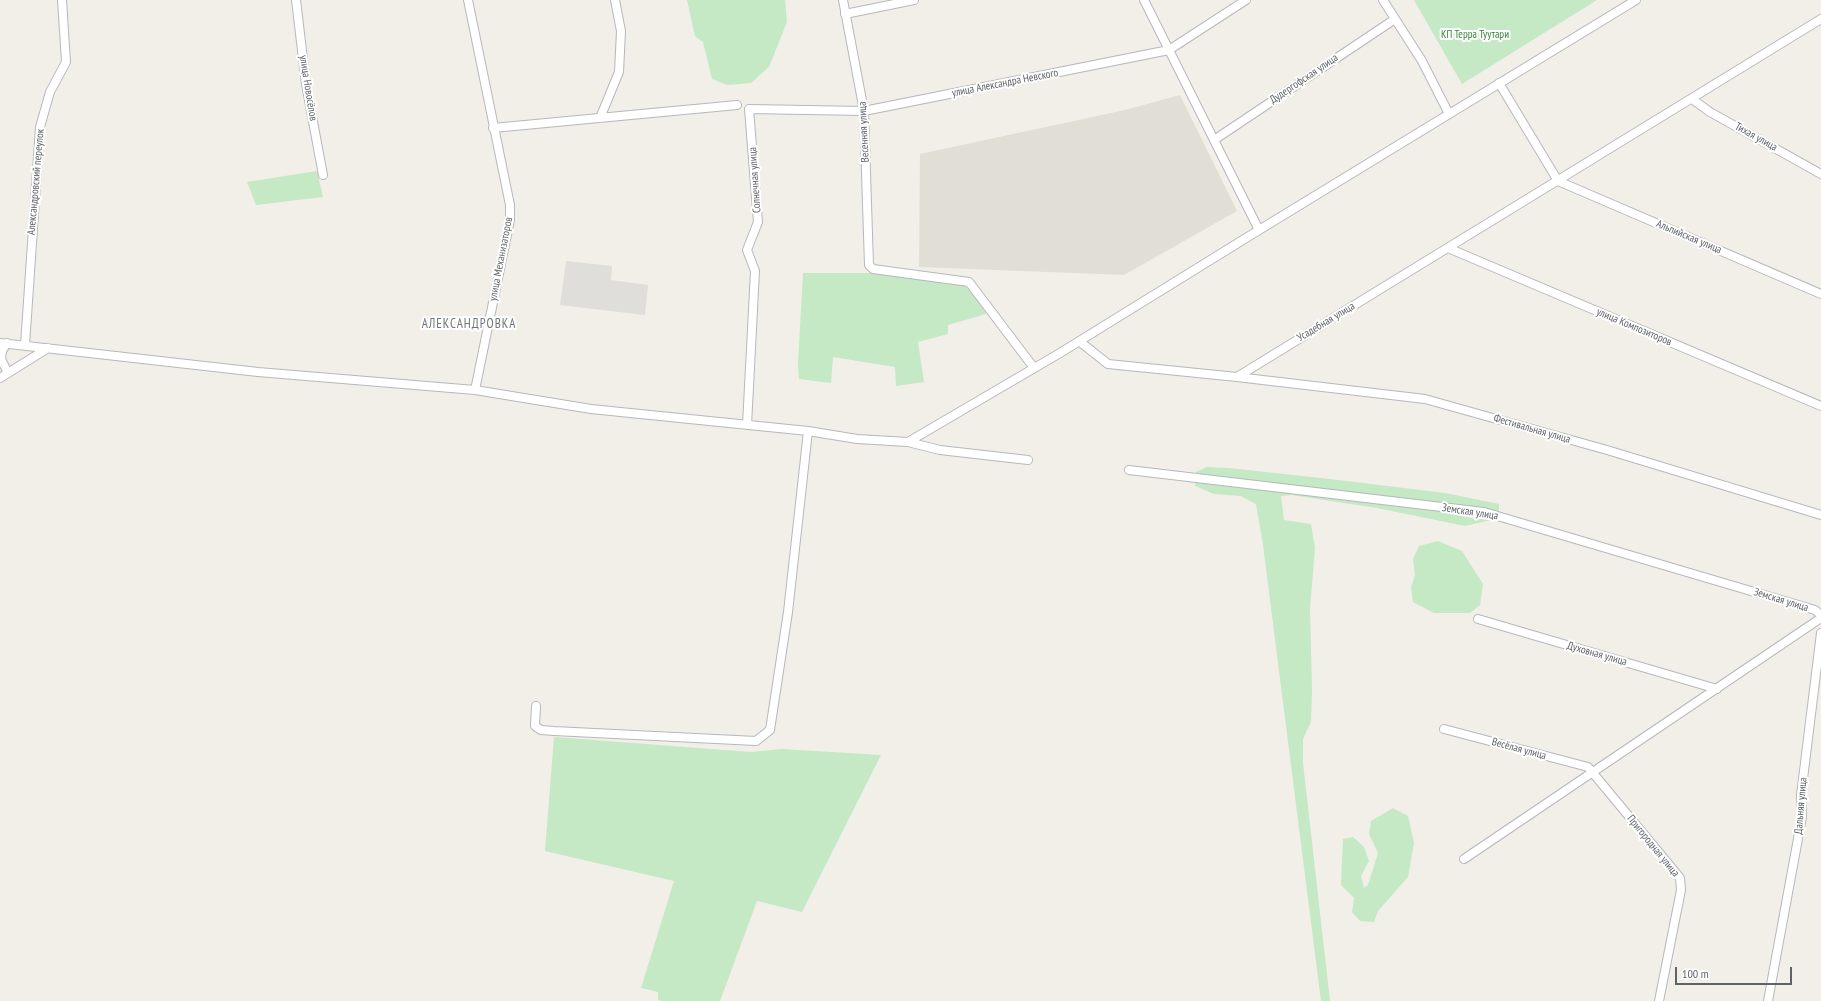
<!DOCTYPE html>
<meta charset="utf-8">
<style>
body{margin:0}
#map{position:relative;width:1821px;height:1001px;overflow:hidden;background:#f1efe8;font-family:"PT Sans Narrow",sans-serif}
canvas{display:block}
.scale{position:absolute;left:1675px;top:967px;width:117px;height:18px;box-sizing:border-box;border:2px solid #5f6368;border-top:0;padding-left:5px;font-size:12px;line-height:14px;white-space:nowrap;color:#5f6368;-webkit-text-stroke:3px #fff;paint-order:stroke}
</style>
<div id="map">
<canvas width="1821" height="1001"></canvas>
<div class="scale">100 m</div>
</div>
<script>
const ctx = document.querySelector('canvas').getContext('2d');
ctx.lineJoin = 'round';
function paint(path, color) { ctx.fillStyle = color; ctx.fill(path, 'evenodd'); }
const toPath = rows => new Path2D(rows.map(r => 'M' + r).join(''));
function stroke(path, color, width, dash) { ctx.strokeStyle = color; ctx.lineWidth = width; ctx.lineCap = dash ? 'butt' : 'round'; ctx.setLineDash(dash || []); ctx.stroke(path); }
function label(font, color, halo, rows, align = 'center') {
  ctx.font = font + ' "PT Sans Narrow",sans-serif'; ctx.lineWidth = 4; ctx.setLineDash([]); ctx.textBaseline = 'middle'; ctx.strokeStyle = halo; ctx.fillStyle = color; for (const [text, x, y, turn = 0] of rows) {
    ctx.save(); ctx.translate(x, y); ctx.rotate((+turn || 0) * Math.PI / 180); ctx.textAlign = isNaN(turn) ? turn : align; if (halo) ctx.strokeText(text, 0, 0); ctx.fillText(text, 0, 0); ctx.restore();
  }
}
const industrial = toPath([
 [566,261,612,266,611,280,648,285,645,315,560,305]
]);
const education = toPath([
 [1180,95,1237,211,1124,275,919,267,920,154,1125,110]
]);
const green = toPath([
 [687,0,785,0,787,22,769,67,751,83,727,85,712,79,703,42,695,36],
 [1414,0,1597,0,1462,84],
 [317,171,323,197,256,205,247,182],
 [803,273,869,273,963,284,983,304,986,314,948,325,948,334,918,342,924,382,896,386,895,367,833,357,831,383,799,379,798,363],
 [1207,467,1229,468,1330,479,1445,493,1499,504,1499,514,1491,520,1465,526,1377,508,1291,495,1281,496,1284,520,1311,524,1315,548,1310,609,1312,690,1311,722,1303,739,1303,763,1330,1001,1321,1001,1263,545,1256,504,1241,496,1214,494,1195,486,1196,472],
 [1438,541,1462,551,1483,584,1480,605,1470,613,1434,613,1413,602,1411,587,1415,575,1413,559,1419,546],
 [554,737,751,752,782,749,881,755,802,912,757,901,720,1001,661,1001,658,1000,658,992,641,988,674,881,545,851],
 [1393,808,1408,816,1414,843,1408,877,1378,911,1374,922,1360,921,1352,912,1354,898,1341,885,1343,839,1353,837,1364,847,1369,861,1361,876,1364,888,1368,885,1378,853,1369,834,1371,821]
]);
const minor = toPath([
 [296,0,306,84,323,175],
 [468,0,510,205,510,220,475,390],
 [843,0,864,111,869,265,873,269,969,282,1034,368],
 [1144,0,1259,230],
 [1383,0,1422,61,1449,114],
 [845,14,914,0],
 [1499,83,1558,181],
 [1692,99,1710,112,1821,174],
 [600,118,619,72,621,31,615,0],
 [493,128,737,105],
 [1214,140,1395,19],
 [1558,181,1821,294],
 [1448,248,1821,406],
 [1079,341,1108,364,1237,377,1821,19],
 [0,343,258,372,475,390,591,409,808,431,857,439,908,442,1060,353,1259,230,1636,0],
 [7,343,2,351,1,359,8,373],
 [25,345,40,127,50,92,66,62,62,0],
 [1237,377,1425,399,1607,450,1821,515],
 [0,378,48,348],
 [747,425,755,271,747,250,758,222,749,109,864,111,1169,50,1246,0],
 [908,442,940,450,1028,460],
 [1129,470,1484,512,1815,610,1821,615],
 [1478,619,1717,689],
 [536,706,535,726,541,730,554,731,756,741,770,730,788,612,808,431],
 [1444,729,1588,767,1680,878,1681,890,1659,1001],
 [1464,859,1821,618],
 [1768,1001,1802,817,1801,795,1821,633]
]);
const parkNames = [
 ["КП Терра Туутари",1475,35]
];
const streetNames = [
 ["Дудергофская улица",1304,79,-34],
 ["улица Александра Невского",1005,83,-11],
 ["улица Новосёлов",308,88,81],
 ["Весенняя улица",864,132,-93],
 ["Тихая улица",1756,137,29],
 ["Солнечная улица",755,180,-94],
 ["Александровский переулок",36,182,-85],
 ["Альпийская улица",1689,237,23],
 ["улица Механизаторов",501,259,-79],
 ["Усадебная улица",1326,322,-31],
 ["улица Композиторов",1634,327,23],
 ["Фестивальная улица",1532,429,16],
 ["Земская улица",1470,512,9],
 ["Земская улица",1781,600,17],
 ["Духовная улица",1597,654,16],
 ["Весёлая улица",1519,749,15],
 ["Дальняя улица",1801,806,-85],
 ["Пригородная улица",1653,846,51]
];
const quarterNames = [
 ["АЛЕКСАНДРОВКА",469,324]
];
paint(industrial, '#e0deda');
paint(education, '#e1ded6');
paint(green, '#c5e8c5');
stroke(minor, '#b5b8bc', 10);
stroke(minor, '#fff', 8);
label('11px', '#348238', '#fff', parkNames);
label('11px', '#5f6368', '#fff', streetNames);
ctx.letterSpacing = '1px';
label('13px', '#70757a', '#fff', quarterNames);
ctx.letterSpacing = '0px';
</script>
